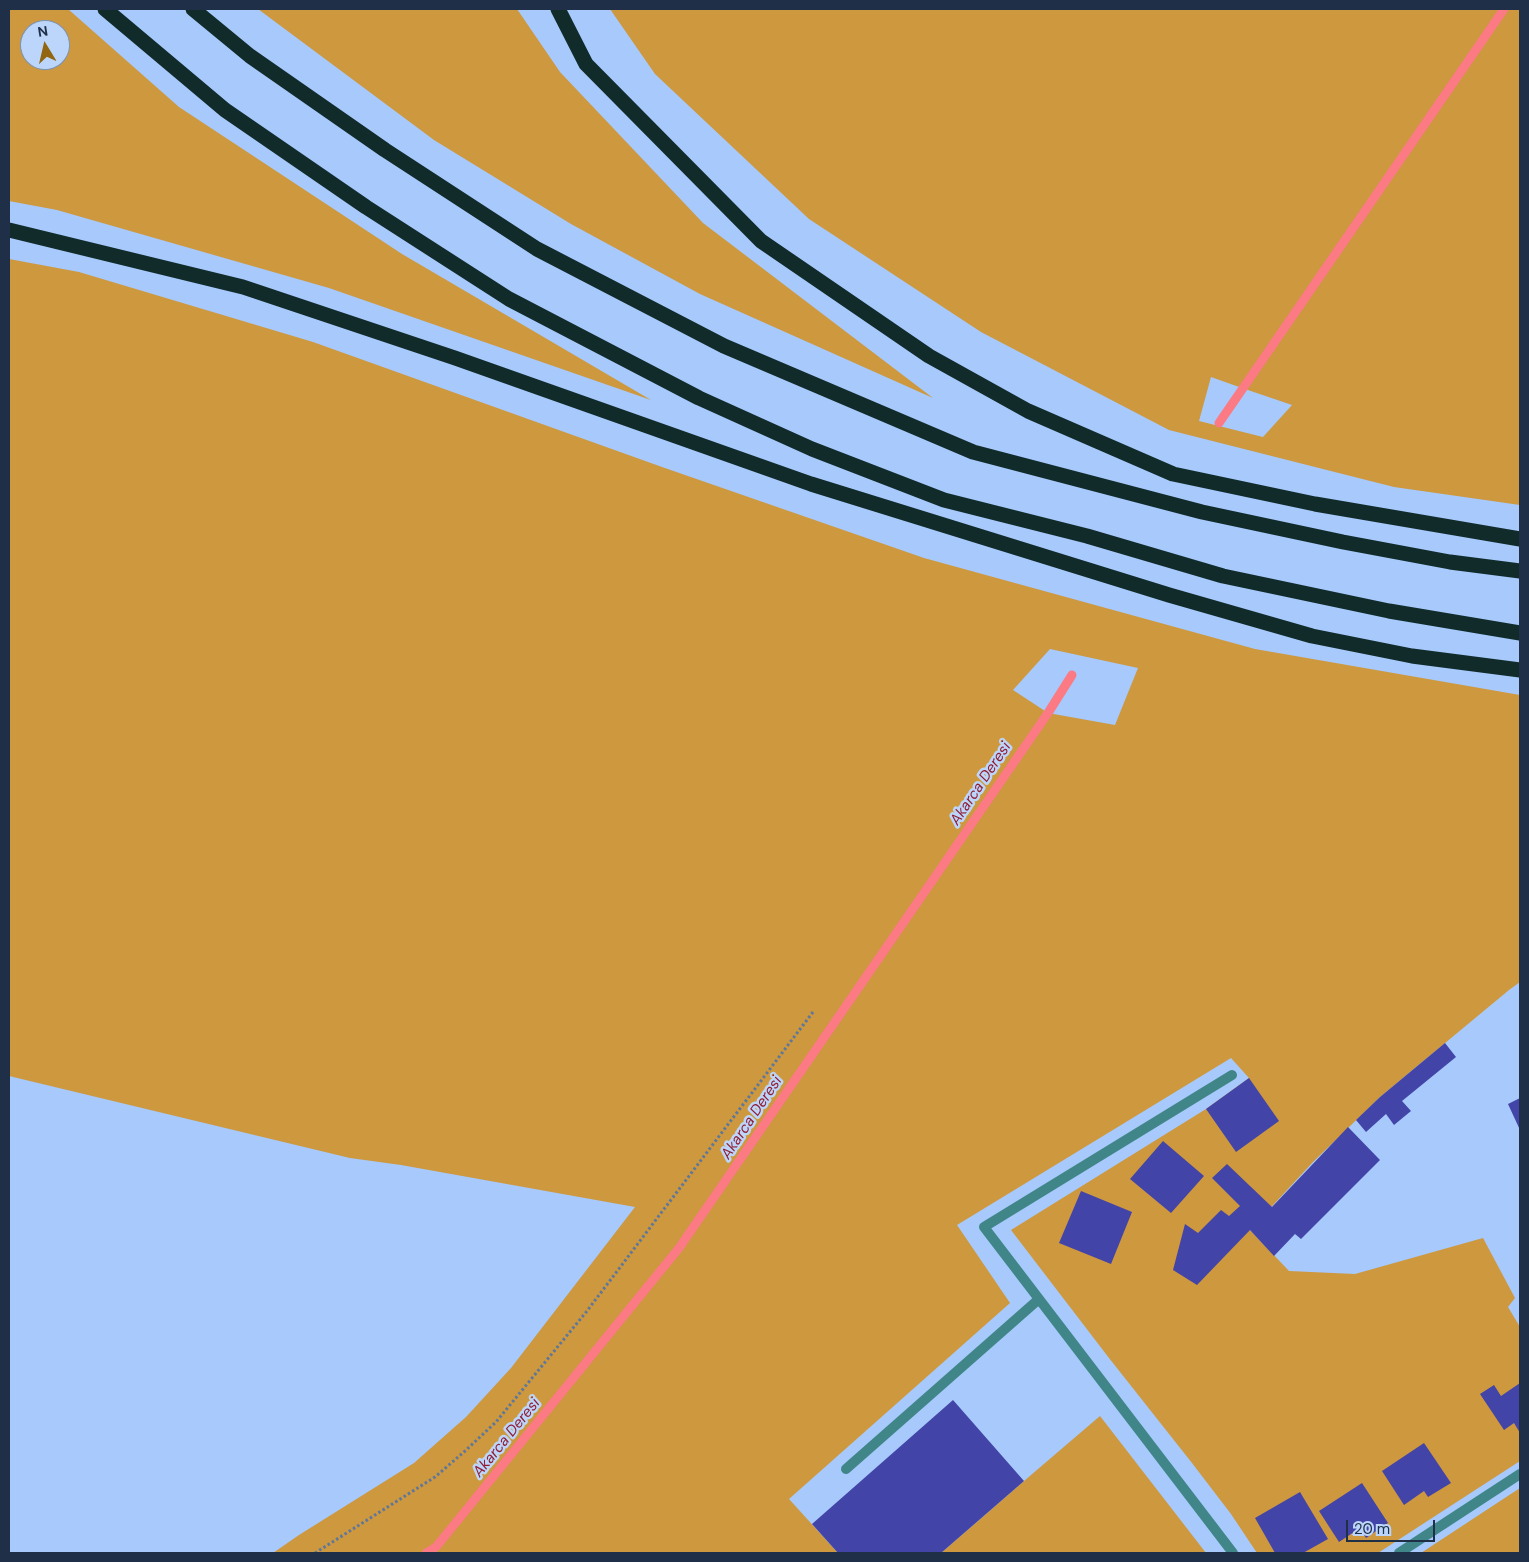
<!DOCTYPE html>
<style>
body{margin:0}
#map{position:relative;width:1529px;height:1562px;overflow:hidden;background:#a7c9fb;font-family:"DM Sans",sans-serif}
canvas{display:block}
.frame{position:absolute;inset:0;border:10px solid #1e2f47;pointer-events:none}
.north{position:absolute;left:20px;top:20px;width:50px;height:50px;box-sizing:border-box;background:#bcd6fb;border:1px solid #7d93b3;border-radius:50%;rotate:351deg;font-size:14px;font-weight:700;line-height:20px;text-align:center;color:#1e2f47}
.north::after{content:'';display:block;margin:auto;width:18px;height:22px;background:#926610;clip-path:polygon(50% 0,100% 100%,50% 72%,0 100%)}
.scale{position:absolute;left:1346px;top:1520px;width:89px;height:22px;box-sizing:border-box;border:2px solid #1e2f47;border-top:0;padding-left:6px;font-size:15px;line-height:18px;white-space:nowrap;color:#1e2f47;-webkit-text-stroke:4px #bcd6fb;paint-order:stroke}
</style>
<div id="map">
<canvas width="1529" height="1562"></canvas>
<div class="frame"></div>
<div class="north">N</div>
<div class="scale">20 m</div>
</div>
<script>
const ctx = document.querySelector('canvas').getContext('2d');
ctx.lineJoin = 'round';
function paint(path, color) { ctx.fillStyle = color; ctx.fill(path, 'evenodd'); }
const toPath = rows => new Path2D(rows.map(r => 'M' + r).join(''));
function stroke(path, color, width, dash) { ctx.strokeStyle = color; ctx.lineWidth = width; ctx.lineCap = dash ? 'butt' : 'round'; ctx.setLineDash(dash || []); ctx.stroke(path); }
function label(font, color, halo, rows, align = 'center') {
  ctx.font = font + ' "DM Sans",sans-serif'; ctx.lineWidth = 5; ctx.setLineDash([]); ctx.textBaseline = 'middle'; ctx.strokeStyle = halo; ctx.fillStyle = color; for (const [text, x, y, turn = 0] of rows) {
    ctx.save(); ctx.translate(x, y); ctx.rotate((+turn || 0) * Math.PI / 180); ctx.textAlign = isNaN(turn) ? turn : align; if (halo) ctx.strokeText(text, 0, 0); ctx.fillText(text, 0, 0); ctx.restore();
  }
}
const green = toPath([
 [9,9,68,9,179,107,402,254,651,400,329,288,57,210,9,201],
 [30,30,60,30,60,60,30,60],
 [258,9,517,9,560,72,703,223,933,398,700,294,571,224,434,140],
 [610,9,1520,9,1520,505,1394,487,1169,430,981,332,809,219,655,74],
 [1211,377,1242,388,1292,405,1263,437,1199,421],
 [9,259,79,272,313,342,662,467,924,558,1255,649,1520,695,1520,982,1509,990,1380,1097,1313,1162,1250,1230,1289,1271,1355,1274,1483,1238,1515,1298,1508,1307,1520,1327,1520,1461,1378,1553,1257,1553,1231,1514,1192,1463,1109,1358,1011,1230,1206,1109,1249,1078,1231,1058,957,1225,1010,1303,789,1499,838,1553,273,1553,299,1535,414,1463,466,1417,511,1368,635,1207,401,1165,350,1158,9,1076],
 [1050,649,1138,668,1115,725,1048,713,1013,690],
 [1100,1416,1206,1553,941,1553,1024,1481],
 [1520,1488,1520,1553,1421,1553]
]);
const stream = toPath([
 [1219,423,1504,9],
 [426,1553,436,1547,679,1248,1048,713,1072,675]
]);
const building = toPath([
 [1445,1043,1456,1057,1402,1101,1411,1111,1394,1125,1386,1114,1366,1132,1356,1120,1380,1097],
 [1249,1078,1279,1121,1236,1152,1206,1109],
 [1520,1098,1520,1130,1508,1104],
 [1348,1127,1380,1160,1301,1239,1295,1234,1274,1256,1250,1230,1197,1285,1173,1270,1185,1224,1198,1233,1221,1210,1229,1216,1240,1206,1212,1178,1227,1164,1272,1207],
 [1163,1141,1204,1176,1171,1213,1130,1179],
 [1081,1191,1132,1212,1111,1264,1059,1243],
 [1520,1383,1520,1433,1514,1423,1504,1430,1480,1394,1494,1385,1501,1396],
 [953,1400,1024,1481,941,1553,838,1553,812,1524],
 [1424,1443,1451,1483,1428,1497,1424,1491,1404,1505,1382,1471],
 [1362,1483,1388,1523,1366,1538,1360,1528,1339,1542,1319,1511],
 [1300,1492,1328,1539,1303,1553,1275,1553,1255,1518]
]);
const path = toPath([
 [315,1553,435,1477,465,1451,496,1422,587,1311,813,1012]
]);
const lane = toPath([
 [1232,1075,984,1227,1233,1553],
 [846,1469,1039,1299],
 [1399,1553,1520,1474]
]);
const highway = toPath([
 [105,9,225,110,366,207,509,299,699,398,812,449,944,500,1087,536,1223,576,1389,611,1520,633],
 [193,9,250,56,385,150,537,249,724,346,973,452,1202,512,1343,542,1450,562,1520,571],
 [558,9,586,64,761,241,929,356,1028,411,1173,474,1315,504,1520,539],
 [9,230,243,287,455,358,811,484,1169,595,1312,636,1412,656,1520,670]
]);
const waterNames = [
 ["Akarca Deresi",981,784,-56],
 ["Akarca Deresi",752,1118,-56],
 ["Akarca Deresi",507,1438,-51]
];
paint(green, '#cd983e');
stroke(stream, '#fb7a83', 9);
paint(building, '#4244a8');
stroke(path, '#5e779b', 3, [2.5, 2.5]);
stroke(lane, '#408688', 10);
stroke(highway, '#112b2b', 15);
label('italic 15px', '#911d31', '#bcd6fb', waterNames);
</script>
